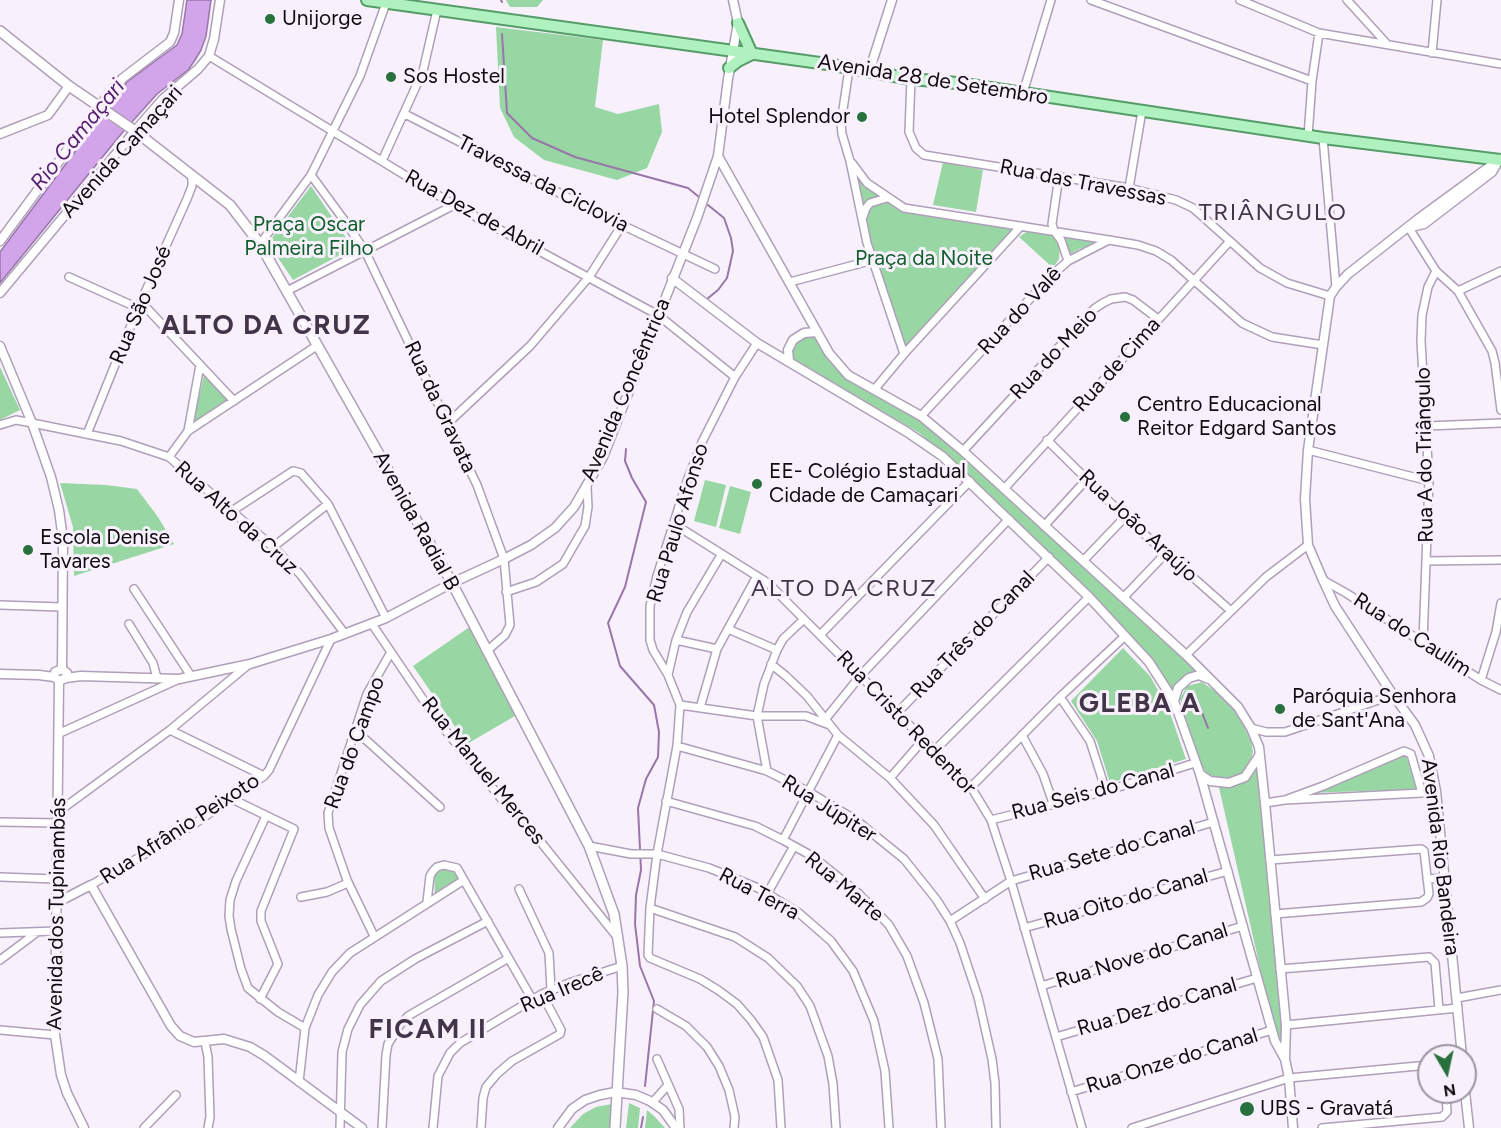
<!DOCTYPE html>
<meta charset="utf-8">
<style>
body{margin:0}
#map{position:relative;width:1501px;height:1128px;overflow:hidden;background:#f8f1fc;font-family:Figtree,sans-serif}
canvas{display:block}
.north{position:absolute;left:1417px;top:1044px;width:60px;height:60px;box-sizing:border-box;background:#f8f1fc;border:2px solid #9b959e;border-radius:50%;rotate:171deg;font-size:16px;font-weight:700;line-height:24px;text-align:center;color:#100a12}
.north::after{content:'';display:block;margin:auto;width:21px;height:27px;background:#28703d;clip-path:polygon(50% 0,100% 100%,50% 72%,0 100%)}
</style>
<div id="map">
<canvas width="1501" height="1128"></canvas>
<div class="north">N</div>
</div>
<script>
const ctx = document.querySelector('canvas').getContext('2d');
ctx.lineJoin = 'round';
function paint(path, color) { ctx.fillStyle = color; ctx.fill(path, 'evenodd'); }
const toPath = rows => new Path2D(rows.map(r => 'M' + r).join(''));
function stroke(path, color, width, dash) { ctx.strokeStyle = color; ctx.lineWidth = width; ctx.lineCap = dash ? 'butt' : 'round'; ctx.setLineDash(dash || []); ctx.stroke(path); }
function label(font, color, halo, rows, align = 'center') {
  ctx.font = font + ' Figtree,sans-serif'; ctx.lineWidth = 6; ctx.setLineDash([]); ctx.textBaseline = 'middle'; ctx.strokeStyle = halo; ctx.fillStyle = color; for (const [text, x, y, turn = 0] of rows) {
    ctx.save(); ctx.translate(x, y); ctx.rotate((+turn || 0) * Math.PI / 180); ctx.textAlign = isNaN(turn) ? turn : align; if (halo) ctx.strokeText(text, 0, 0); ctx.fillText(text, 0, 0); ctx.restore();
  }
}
const green = toPath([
 [506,0,543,0,537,7,510,7],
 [496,27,603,40,595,107,618,114,659,104,662,132,647,168,617,180,544,160,514,137,500,108],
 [943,162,983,170,976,212,933,205],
 [852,166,863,185,905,210,1017,227,905,349,870,243],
 [311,186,353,248,293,280,268,243],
 [1028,231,1049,234,1056,238,1060,247,1059,259,1053,268,1019,237],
 [1062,235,1101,242,1079,249,1067,256],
 [805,337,816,337,848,375,921,416,1212,681,1187,677,1174,701,1149,662,1041,545,944,454,918,432,794,360,792,352,797,342],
 [0,367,20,410,0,420],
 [204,375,227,400,193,422,199,397],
 [705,480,726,485,716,527,694,521],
 [60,483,106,485,137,489,158,517,174,544,74,576,73,527],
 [730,486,751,492,740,534,719,528],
 [471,626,520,713,467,744,413,666],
 [1123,648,1150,676,1169,710,1186,759,1110,783,1097,741,1071,701],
 [1202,682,1226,699,1238,715,1251,741,1253,752,1250,764,1241,774,1233,777,1221,778,1209,775,1200,765,1180,699,1187,686],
 [1260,754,1287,1073,1274,1029,1218,783,1245,777],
 [1406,755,1417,789,1310,793],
 [440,867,456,869,462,880,435,897,434,873],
 [629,1103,640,1108,638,1128,626,1128],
 [612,1104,610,1128,570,1128,583,1114,596,1107],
 [647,1110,655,1117,665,1128,645,1128]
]);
const water = toPath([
 [187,0,211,0,206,36,201,50,195,60,188,70,157,94,122,133,0,283,0,252,127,82,177,45,182,34,187,0]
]);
const stream = toPath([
 [501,0,502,2],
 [502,34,507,113,532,138,575,157,688,188,699,197],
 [707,299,718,290,727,278,733,251,731,238,724,218,708,205],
 [626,449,625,461,632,478,646,502,625,587,608,623,620,666,654,705,659,732,658,757,646,779,638,808,641,870,636,895,635,924,640,966,654,1001,645,1086],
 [1196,697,1208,728],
 [641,1128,643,1117]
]);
const minor = toPath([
 [1091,0,1312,81],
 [1240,0,1319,33,1501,64],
 [1347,0,1387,44],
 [1432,53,1437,0],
 [209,56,454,205,658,315,735,377],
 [849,69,841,123,842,134,850,161,867,243,904,354],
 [911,79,909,132,916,148,924,155,1129,188,1176,200,1193,208,1260,268,1287,283,1330,296],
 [1023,93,1051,0],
 [405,114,622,225,715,269],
 [1308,136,1312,81,1319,33],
 [1323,138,1336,287],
 [382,161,423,71,437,10],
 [852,163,867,183,904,208,1109,240],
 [311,175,344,220,365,251,477,485,504,559,510,625,505,635,488,650],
 [1059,176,1052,224,1054,231,1061,240,1068,261],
 [1129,188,1142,111],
 [863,217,866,208,870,203,887,198],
 [1409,228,1436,271,1458,291,1492,351,1495,363,1501,410],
 [260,244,311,175,360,76,386,3],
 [69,277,138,308],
 [790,282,873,260],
 [287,291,454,205],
 [1458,291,1501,271],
 [141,302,234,401],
 [757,343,735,377,702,442,687,481,657,576,650,606,650,640,653,650,668,675,680,705,677,746,657,854,650,908,648,955,650,958,700,979,718,990,737,1004,751,1020,763,1037,778,1080,781,1128],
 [874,390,904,354,1021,226],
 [921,416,1052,275,1068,261,1109,240,1138,245,1156,251,1171,260,1242,323,1272,337,1323,345],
 [448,423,530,346,589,277,622,225],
 [0,425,16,420,32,423,121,441,169,457,273,547,300,574,345,634],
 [1427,426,1501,423],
 [188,431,200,365],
 [87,434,138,308,187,199,192,186,192,175],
 [1047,440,1125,517,1231,611],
 [1308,450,1429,481],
 [963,451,1094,309,1103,303,1111,299,1125,297,1133,300,1158,319],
 [169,457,188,431,318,345],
 [1004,489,1230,241],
 [232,511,293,471,301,473,328,504,386,618],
 [674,524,768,583,971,787,991,820,1011,881,1082,1128],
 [1044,526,1087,479],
 [273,547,328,504],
 [1083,561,1125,517],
 [1427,561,1501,560],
 [1323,580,1346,593,1481,680,1501,690],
 [134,589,191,676],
 [506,592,536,582,563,564,585,526,588,507,587,487],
 [1124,597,1166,553],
 [0,605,61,607],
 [129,624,153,663,157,678],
 [372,624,437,720,504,802,531,830,618,938],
 [728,629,777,650],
 [820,635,970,481],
 [676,640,717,649],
 [1423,642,1429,481,1421,341,1422,315,1428,287,1436,271],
 [1186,655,1266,577,1308,545],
 [771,664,786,676,807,696,838,735,890,778,934,825,985,899],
 [668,675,676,640,687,612,721,555],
 [1481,680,1496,632,1501,603],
 [1060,697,1090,741,1106,791],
 [680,705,757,716,806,716,827,724],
 [700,708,717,649,757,576],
 [898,712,1049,557],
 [823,722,861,675,1009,519],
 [1251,728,1266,732,1285,732,1393,695],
 [170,730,264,776],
 [355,730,440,807],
 [60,733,177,680],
 [1022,735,1043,774,1053,803],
 [677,746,767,771,809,792,856,820,904,859,936,899,950,921,960,943,978,997,992,1059,995,1083,996,1128],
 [935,750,1089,597],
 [767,771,757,716,764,684,777,650,783,639,804,619],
 [890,778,924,739],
 [971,787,1060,697,1125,636],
 [232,799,294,829,261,911,261,921,278,964,260,999],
 [666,801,755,826,783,840,812,856,858,893,889,925,907,956,924,1003,938,1059,941,1128],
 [1265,803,1285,800,1323,786,1404,751,1411,754,1422,793,1285,800],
 [58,812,170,730,248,665],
 [266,816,236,881,230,900,229,916,231,929,241,969,248,988,278,1012,305,1028],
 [991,820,1106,791,1195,763],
 [0,822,58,823],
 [783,840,838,735],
 [589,846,631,854,657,854,709,868,758,888,799,913,831,941,853,971,874,1021,885,1071,889,1128],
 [1270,860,1421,849,1424,851,1429,894,1427,898,1421,902,1275,914],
 [0,877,56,879],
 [1427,879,1445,878],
 [91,885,178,835,264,776,269,770,331,639],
 [519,889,549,953,551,990],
 [767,894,794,846],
 [301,897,327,892,348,883],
 [427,902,430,876,433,871,437,867,444,865,457,868,532,999],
 [650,908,735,937,768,958,797,986,810,1006,828,1056,833,1084,836,1128],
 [950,921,1011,881,1214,822],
 [1024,928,1228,871],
 [0,933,56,931],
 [374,936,347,880,329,828,328,813,367,694,391,652],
 [0,960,36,933],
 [1280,969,1429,957,1435,963,1439,1009],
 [1041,986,1243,926],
 [1457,998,1501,990],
 [657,1009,686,1026,707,1047,719,1066,729,1090,735,1117,734,1128],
 [1286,1025,1458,1008],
 [0,1030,55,1035],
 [1056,1037,1257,978],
 [205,1042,208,1057,210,1117,208,1128],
 [657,1059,679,1109,680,1128],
 [299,1082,305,1028,318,995,332,972,350,953,464,880],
 [1071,1092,1272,1030],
 [652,1103,668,1085],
 [144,1128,176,1095],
 [340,1128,342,1052,348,1029,360,1005,381,981,415,959,488,921],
 [382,1128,386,1055,388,1044,400,1025,408,1016,507,959],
 [433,1128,438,1076,450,1053,460,1043,542,994,572,982,622,966],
 [481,1128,483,1098,486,1087,497,1074,512,1061,560,1034,561,1030,542,994],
 [1132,1128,1289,1078,1429,1065],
 [1322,1128,1442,1117,1447,1112,1446,1092]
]);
const tertiary = toPath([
 [869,72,892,0],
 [0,134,48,115,69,86],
 [718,156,829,353,848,375,921,416,963,451,1186,655,1238,707,1251,728,1259,747,1265,803,1286,1025,1285,1059,1289,1078,1293,1128],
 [1411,227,1424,224,1492,172,1499,160],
 [0,241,108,95,123,78,170,42,174,33,179,0],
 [672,278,757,343,907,432,942,456,1089,597,1149,662,1174,701,1200,774,1275,1041,1285,1059],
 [0,293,135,131,163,99,198,69,209,56,214,39,220,0],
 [0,346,32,423,51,477,59,510,63,540,62,669],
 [789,361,788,350,793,340,804,333,817,332],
 [0,674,39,675,54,677],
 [66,678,67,673,62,669,55,672,54,677,59,681,66,678,81,676,179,679,250,664,331,639,386,618,452,583,504,559,531,545,555,528,574,507,603,457,697,218,718,156,728,79,738,23,733,0],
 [59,681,55,1035,61,1075,67,1093,84,1128],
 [1174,701,1178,688,1189,678,1199,675,1209,679],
 [1200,774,1210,781,1229,783,1245,777,1259,756],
 [56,903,91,885,171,1026,180,1036,194,1042,224,1039,250,1047,265,1056,362,1128],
 [1462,1056,1436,791,1429,756,1415,725,1393,695,1335,606,1323,580,1308,545,1305,499,1308,450,1330,296,1336,287,1348,274,1418,219,1500,159],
 [1465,1092,1469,1128],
 [558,1128,572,1109,585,1100,600,1095,616,1092,636,1095,650,1101,663,1110,676,1128]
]);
const secondary = toPath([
 [0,31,69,86,135,131,230,205,260,244,452,583,589,846,614,914,622,966,623,992,615,1128]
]);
const primary = toPath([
 [367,0,827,64,911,79,957,83,1323,138,1501,160],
 [729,68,738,61,752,54,738,23]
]);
const markers = [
 [270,19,6,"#28703d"],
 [391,77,6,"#28703d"],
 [862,117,6,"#28703d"],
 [1125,417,6,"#28703d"],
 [757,484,6,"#28703d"],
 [28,550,6,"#28703d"],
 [1280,709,6,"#28703d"],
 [1247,1109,8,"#28703d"]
];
const poiNames = [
 ["Unijorge",282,19],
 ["Sos Hostel",403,77],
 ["Hotel Splendor",850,117,"right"],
 ["Centro Educacional",1137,405],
 ["Reitor Edgard Santos",1137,429],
 ["EE- Colégio Estadual",769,472],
 ["Cidade de Camaçari",769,496],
 ["Escola Denise",40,538],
 ["Tavares",40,562],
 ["Paróquia Senhora",1292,697],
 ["de Sant'Ana",1292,721],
 ["UBS - Gravatá",1260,1109]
];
const streetNames = [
 ["Avenida 28 de Setembro",933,80,9],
 ["Avenida Camaçari",122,152,-48],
 ["Rua das Travessas",1083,183,11],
 ["Travessa da Ciclovia",543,184,27],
 ["Rua Dez de Abril",474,213,29],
 ["Rua São José",141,305,-67],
 ["Rua do Valê",1020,311,-47],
 ["Rua do Meio",1054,354,-47],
 ["Rua de Cima",1117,365,-48],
 ["Avenida Concêntrica",626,390,-67],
 ["Rua da Gravata",440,407,65],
 ["Rua A do Triângulo",1425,455,-91],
 ["Rua Alto da Cruz",236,518,42],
 ["Avenida Radial B",416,521,61],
 ["Rua Paulo Afonso",678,523,-73],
 ["Rua João Araújo",1138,526,43],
 ["Rua Três do Canal",973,635,-46],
 ["Rua do Caulim",1412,635,33],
 ["Rua Cristo Redentor",906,723,46],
 ["Rua do Campo",355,743,-70],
 ["Rua Manuel Merces",483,771,51],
 ["Rua Seis do Canal",1093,792,-15],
 ["Rua Júpiter",829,809,32],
 ["Rua Afrânio Peixoto",180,829,-33],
 ["Rua Sete do Canal",1112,851,-16],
 ["Avenida Rio Bandeira",1440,857,83],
 ["Rua Marte",844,887,40],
 ["Rua Terra",759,894,28],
 ["Rua Oito do Canal",1126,899,-16],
 ["Avenida dos Tupinambás",57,914,-89],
 ["Rua Nove do Canal",1142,956,-17],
 ["Rua Irecê",562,990,-23],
 ["Rua Dez do Canal",1157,1007,-16],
 ["Rua Onze do Canal",1172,1061,-17]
];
const parkNames = [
 ["Praça Oscar",309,225],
 ["Palmeira Filho",309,249],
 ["Praça da Noite",924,259]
];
const waterNames = [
 ["Rio Camaçari",78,135,-51]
];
const quarterNames = [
 ["TRIÂNGULO",1273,213],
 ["ALTO DA CRUZ",844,589]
];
const districtNames = [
 ["ALTO DA CRUZ",266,326],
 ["GLEBA A",1140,704],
 ["FICAM II",428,1030]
];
paint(green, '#98d6a4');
paint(water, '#d2a5ea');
stroke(water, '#9876a9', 1.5);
stroke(stream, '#9876a9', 2);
stroke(minor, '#af9fb8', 10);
stroke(tertiary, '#af9fb8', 11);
stroke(secondary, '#af9fb8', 12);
stroke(primary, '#559c68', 14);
stroke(minor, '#fff', 7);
stroke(tertiary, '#fff', 8);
stroke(secondary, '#fff', 9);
stroke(primary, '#aff2c0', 10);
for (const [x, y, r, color] of markers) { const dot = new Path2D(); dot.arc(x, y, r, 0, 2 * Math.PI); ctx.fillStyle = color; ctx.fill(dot); stroke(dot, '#f8f1fc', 2); }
label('21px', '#100a12', '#f8f1fc', poiNames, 'left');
label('21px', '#100a12', '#f8f1fc', streetNames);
label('21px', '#105f2c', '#f8f1fc', parkNames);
label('italic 22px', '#551e6e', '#f8f1fc', waterNames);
ctx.letterSpacing = '1.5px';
label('24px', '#423549', '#f8f1fc', quarterNames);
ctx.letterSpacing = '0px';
ctx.letterSpacing = '1.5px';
label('bold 27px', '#423549', '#f8f1fc', districtNames);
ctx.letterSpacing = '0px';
</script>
